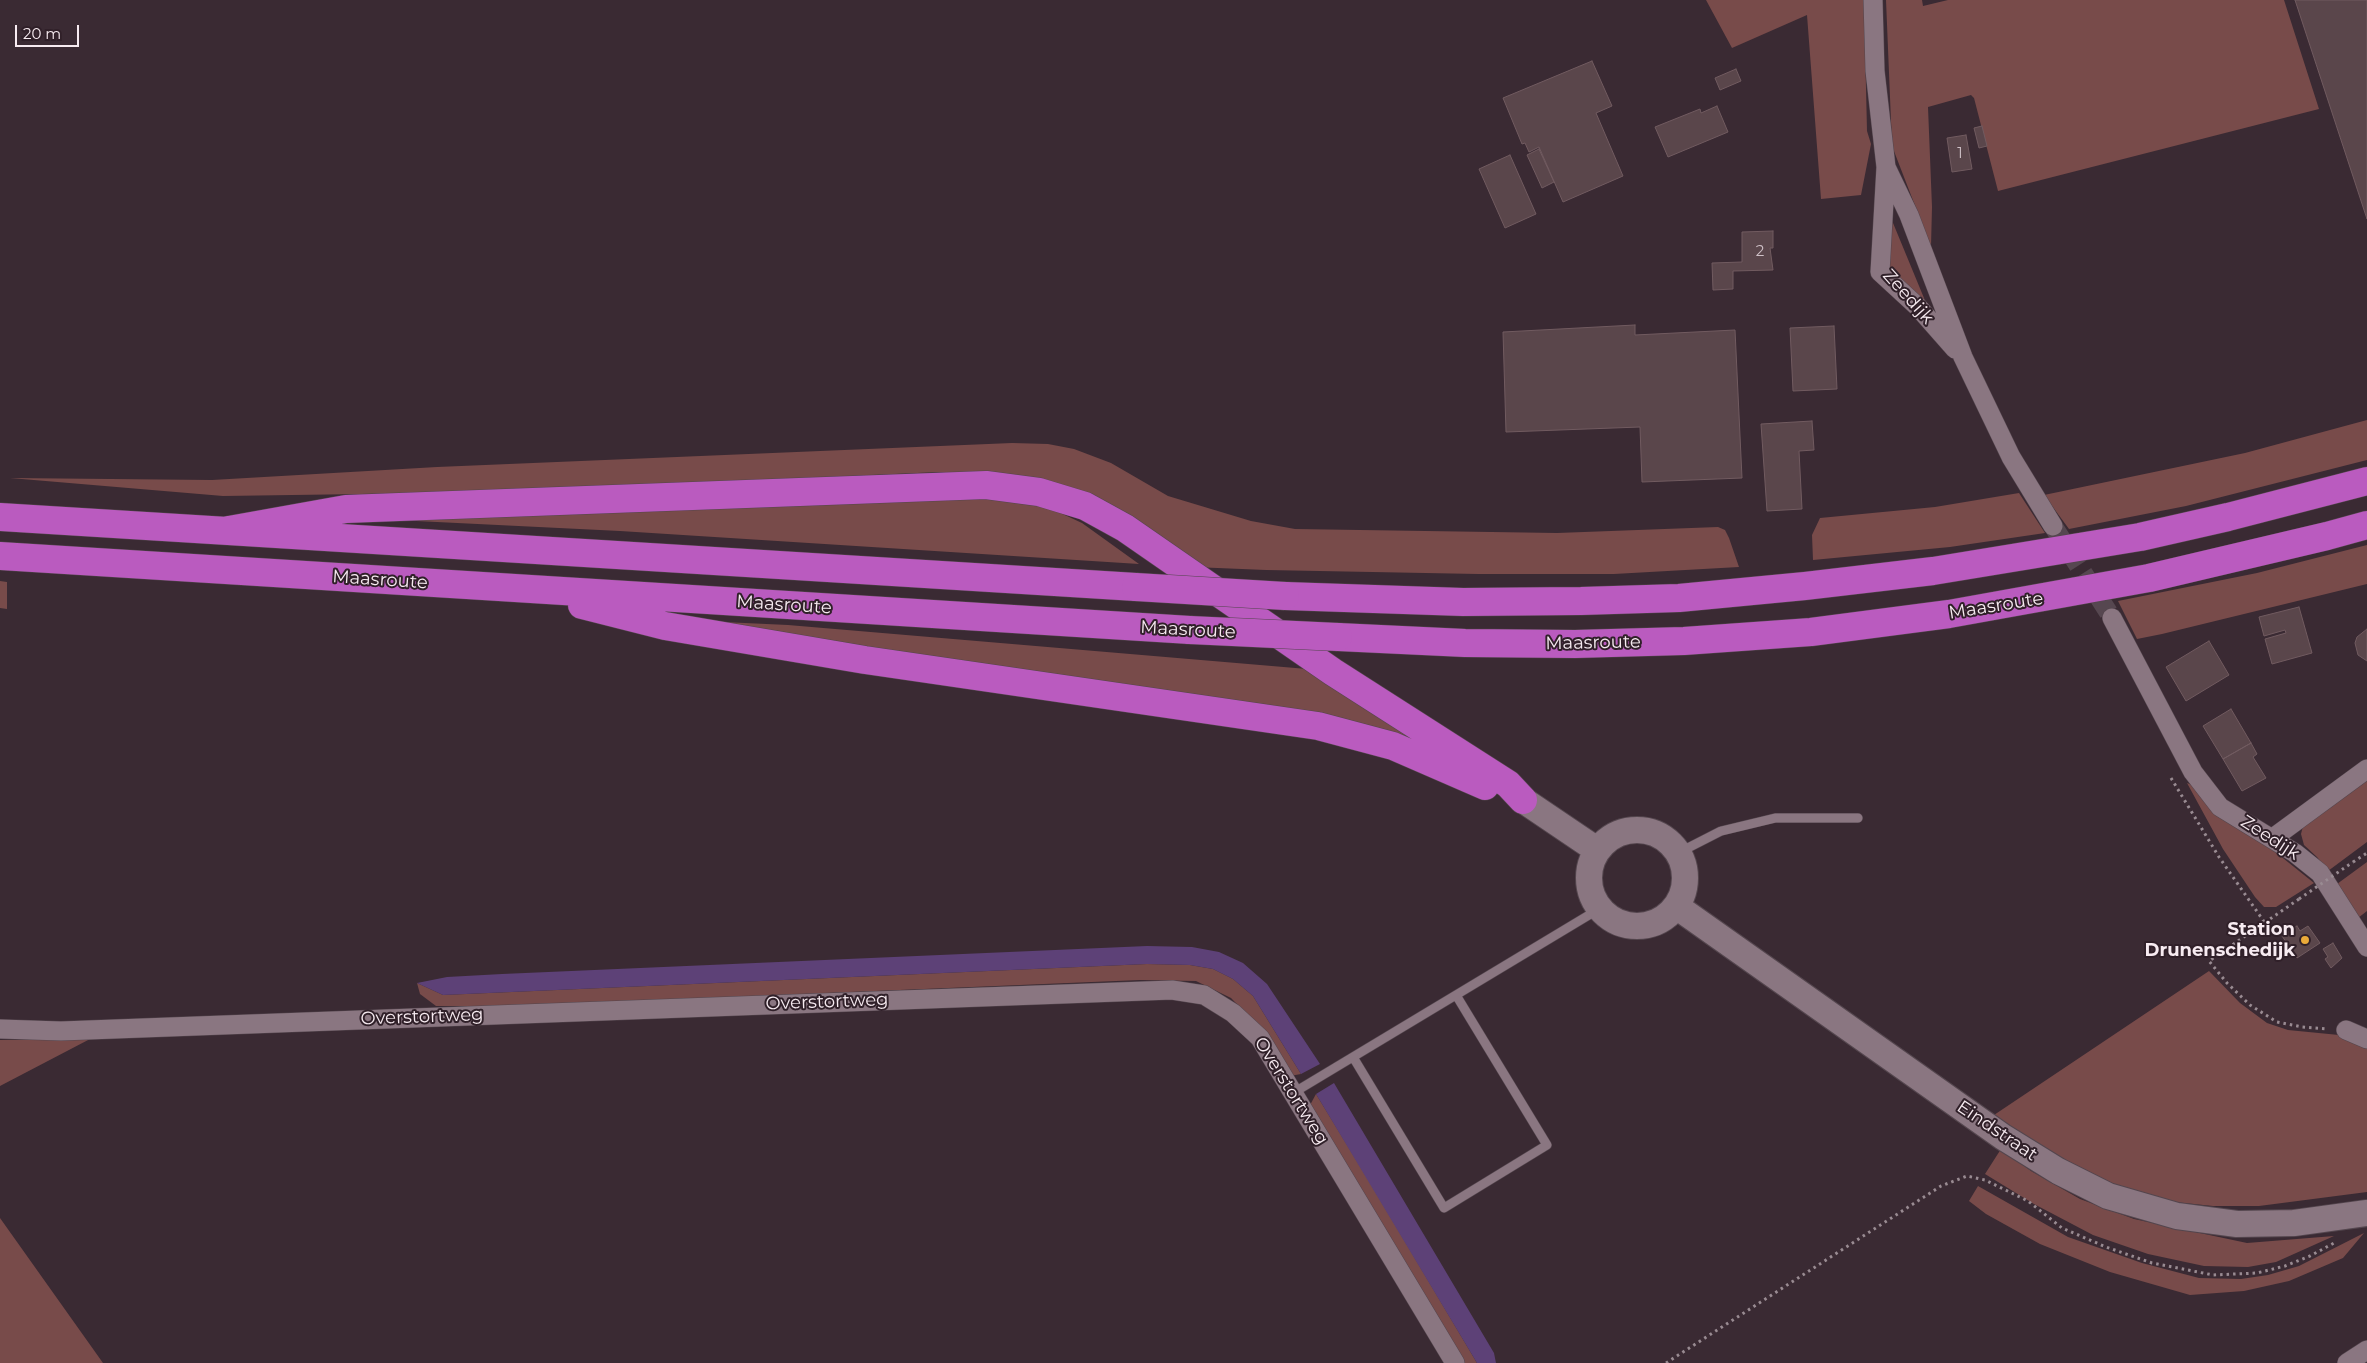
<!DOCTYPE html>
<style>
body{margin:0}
#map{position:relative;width:2367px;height:1363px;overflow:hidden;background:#3a2a33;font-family:Montserrat,sans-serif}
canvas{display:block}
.scale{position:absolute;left:15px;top:25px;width:64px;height:22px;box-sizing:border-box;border:2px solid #f7ebf1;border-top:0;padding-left:6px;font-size:15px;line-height:18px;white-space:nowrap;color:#f7ebf1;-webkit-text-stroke:4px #302029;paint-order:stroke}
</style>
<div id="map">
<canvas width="2367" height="1363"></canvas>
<div class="scale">20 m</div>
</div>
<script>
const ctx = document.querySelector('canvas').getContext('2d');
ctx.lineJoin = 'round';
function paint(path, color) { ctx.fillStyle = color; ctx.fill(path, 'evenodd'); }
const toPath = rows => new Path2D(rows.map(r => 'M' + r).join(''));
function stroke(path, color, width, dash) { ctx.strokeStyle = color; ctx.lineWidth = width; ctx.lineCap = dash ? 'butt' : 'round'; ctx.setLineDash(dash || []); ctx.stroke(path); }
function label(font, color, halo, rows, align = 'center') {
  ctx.font = font + ' Montserrat,sans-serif'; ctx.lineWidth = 4; ctx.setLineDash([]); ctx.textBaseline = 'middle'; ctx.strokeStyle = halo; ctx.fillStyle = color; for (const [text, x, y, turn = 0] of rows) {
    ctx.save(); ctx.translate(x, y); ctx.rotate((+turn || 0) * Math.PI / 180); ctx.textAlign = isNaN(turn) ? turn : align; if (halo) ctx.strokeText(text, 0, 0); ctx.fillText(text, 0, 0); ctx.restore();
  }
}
const green = toPath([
 [1706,0,1864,0,1867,131,1871,144,1861,195,1821,199,1807,15,1732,48],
 [1886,0,1922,0,1923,6,1948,0,2284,0,2319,109,1998,191,1974,98,1971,95,1928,107,1932,207,1931,247,1892,146],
 [1886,206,1931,315,1885,264],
 [2367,420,2367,460,2186,506,2069,529,2044,495,2245,453],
 [1012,443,1048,444,1074,449,1111,463,1168,496,1251,521,1295,529,1557,533,1718,527,1725,530,1729,538,1739,567,1614,574,1478,574,1266,570,1193,567,987,474,939,472,503,492,223,496,10,478,212,480,437,467],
 [2019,493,2045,533,1950,547,1813,560,1812,535,1820,518,1935,507],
 [935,496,1013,500,1054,510,1082,523,1139,564,620,531,396,520],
 [2367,545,2367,584,2162,634,2137,639,2118,601,2257,573],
 [0,581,7,582,7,609,0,608],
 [659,619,788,625,1319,670,1474,770,1355,725],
 [2367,779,2367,842,2328,871,2317,857,2304,845,2301,834,2303,826],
 [2187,783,2192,785,2314,883,2276,907,2264,907,2255,897,2223,849],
 [2367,862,2367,911,2358,918,2337,884],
 [1147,964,1190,965,1213,969,1233,979,1253,996,1301,1074,1290,1076,1261,1029,1231,998,1196,981,1140,980,517,1006,436,1006,420,994,417,983,443,995],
 [2209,971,2240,1003,2267,1023,2288,1030,2339,1035,2367,1047,2367,1192,2259,1206,2213,1206,2174,1202,2094,1178,2060,1160,1994,1115],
 [90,1039,0,1086,0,1040],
 [1316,1094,1369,1181,1477,1363,1463,1363,1309,1107],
 [2001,1149,2031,1171,2080,1199,2134,1219,2247,1243,2334,1236,2276,1262,2248,1267,2204,1266,2148,1254,2093,1235,2034,1204,1985,1174],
 [1978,1186,2068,1237,2142,1263,2199,1278,2241,1279,2268,1275,2299,1266,2364,1233,2343,1258,2289,1281,2244,1291,2190,1295,2110,1272,2040,1244,1986,1214,1969,1201],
 [0,1218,103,1363,0,1363]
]);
const water = toPath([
 [1147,946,1192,947,1219,952,1243,963,1267,984,1320,1064,1301,1074,1253,996,1233,979,1213,969,1190,965,1147,964,443,995,417,983,447,977,502,974],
 [1334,1083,1494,1353,1496,1363,1477,1363,1316,1094]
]);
const building = toPath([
 [2295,0,2367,0,2367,219,2295,0],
 [1592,61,1612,106,1596,113,1623,176,1563,202,1539,147,1529,152,1525,143,1522,144,1503,98,1592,61],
 [1736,69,1741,81,1720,90,1715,78,1736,69],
 [1717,106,1728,132,1668,157,1655,127,1700,109,1701,113,1717,106],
 [1982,126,1987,146,1979,148,1974,128,1982,126],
 [1966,135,1972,169,1952,172,1947,138,1966,135],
 [1539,149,1554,182,1542,188,1527,155,1539,149],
 [1510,155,1536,214,1505,228,1479,169,1510,155],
 [1773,231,1773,248,1770,248,1773,270,1733,271,1733,289,1713,290,1712,263,1742,262,1742,232,1773,231],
 [1635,325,1635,335,1735,330,1742,478,1642,482,1640,427,1506,432,1503,332,1635,325],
 [1834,326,1837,389,1793,391,1790,328,1834,326],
 [1812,421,1814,450,1799,451,1802,509,1767,511,1761,424,1812,421],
 [2299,607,2312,653,2272,664,2265,639,2286,633,2285,630,2264,636,2259,617,2299,607],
 [2367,629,2367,661,2358,655,2355,643,2357,637,2367,629],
 [2209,641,2229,675,2186,701,2166,667,2209,641],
 [2231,709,2251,743,2223,759,2203,726,2231,709],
 [2251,743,2257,754,2253,757,2266,778,2242,791,2223,759,2251,743],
 [2297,926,2300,931,2308,926,2320,943,2297,958,2282,936,2297,926],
 [2333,943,2342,958,2331,968,2325,959,2328,957,2323,949,2333,943]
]);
const minorTunnel = toPath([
 [2053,526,2112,618]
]);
const path = toPath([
 [2171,778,2219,857,2265,923],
 [2353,862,2367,853],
 [2299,899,2209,961,2227,983,2250,1005,2277,1022,2302,1027,2328,1029],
 [1666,1363,1941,1186,1967,1176,1985,1180,2028,1201,2062,1228,2106,1247,2152,1263,2213,1275,2257,1273,2285,1266,2310,1256,2334,1243]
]);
const service = toPath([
 [1678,853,1721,831,1775,818,1858,818],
 [1353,1057,1444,1208,1547,1145,1456,995],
 [1293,1093,1599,909]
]);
const minor = toPath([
 [1873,0,1875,71,1886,167,1880,272,1918,307,1955,349],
 [1886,167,1909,215,1963,357,2011,457,2053,526],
 [2112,618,2193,772,2220,807,2295,853,2320,873,2367,947],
 [2273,838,2367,769],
 [0,1029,61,1031,1172,990,1204,995,1233,1013,1260,1038,1455,1363],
 [2346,1030,2367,1039],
 [2347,1363,2367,1350]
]);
const secondary = toPath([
 [1523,800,1597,850],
 '1589 878a48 48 0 1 1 96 0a48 48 0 1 1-96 0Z',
 [1676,906,2003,1137,2058,1171,2108,1196,2177,1216,2237,1224,2294,1223,2367,1213]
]);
const motorway = toPath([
 [0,517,1136,587],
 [229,530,346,509,986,485,1039,492,1085,506,1125,528,1333,672,1508,784,1523,800],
 [0,556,1190,630],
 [1285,596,1463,602,1581,601,1679,598,1805,586,1933,571,2140,537,2228,517,2367,481],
 [582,605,665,626,865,660,1318,726,1393,746,1485,786],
 [1338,637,1465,643,1575,644,1684,641,1811,632,1949,614,2149,578,2327,536,2367,525]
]);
const pathBridge = toPath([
 [2299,899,2353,862]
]);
const motorwayBridge = toPath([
 [1136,587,1285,596],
 [1190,630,1338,637]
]);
const markers = [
 [2305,940,5,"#eaaa39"]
];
const numberNames = [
 ["1",1960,154],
 ["2",1760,252]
];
const streetNames = [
 ["Zeedijk",1908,297,48],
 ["Maasroute",380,580,4],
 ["Maasroute",784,605,4],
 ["Maasroute",1996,606,-9],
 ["Maasroute",1188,630,3],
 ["Maasroute",1593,643,-1],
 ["Zeedijk",2270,838,33],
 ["Overstortweg",827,1002,-2],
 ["Overstortweg",422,1017,-2],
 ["Overstortweg",1291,1091,58],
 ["Eindstraat",1997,1131,34]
];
const poiNames = [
 ["Station",2295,930],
 ["Drunenschedijk",2295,951]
];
paint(green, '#784b4a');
paint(water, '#5d4177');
paint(building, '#5a464b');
stroke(building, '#715b60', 1);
stroke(minorTunnel, '#564750', 19, [19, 9]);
stroke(service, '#54464e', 10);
stroke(minor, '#54464e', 20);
stroke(secondary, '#54464e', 28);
stroke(motorway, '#54464e', 29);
stroke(path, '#998b92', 3, [2.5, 4]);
stroke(service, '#8a7681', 9);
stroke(minor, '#8a7681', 19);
stroke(secondary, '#8a7681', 26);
stroke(motorway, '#ba5bbf', 28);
stroke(motorwayBridge, '#54464e', 29, []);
stroke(pathBridge, '#998b92', 3, [2.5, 4]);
stroke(motorwayBridge, '#ba5bbf', 28);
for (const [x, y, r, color] of markers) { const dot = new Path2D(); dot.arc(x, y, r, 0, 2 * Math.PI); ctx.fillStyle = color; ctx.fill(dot); stroke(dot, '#302029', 2); }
label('15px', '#d0c2c8', null, numberNames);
label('18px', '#f7ebf1', '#302029', streetNames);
label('bold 18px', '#f7ebf1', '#302029', poiNames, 'right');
</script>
